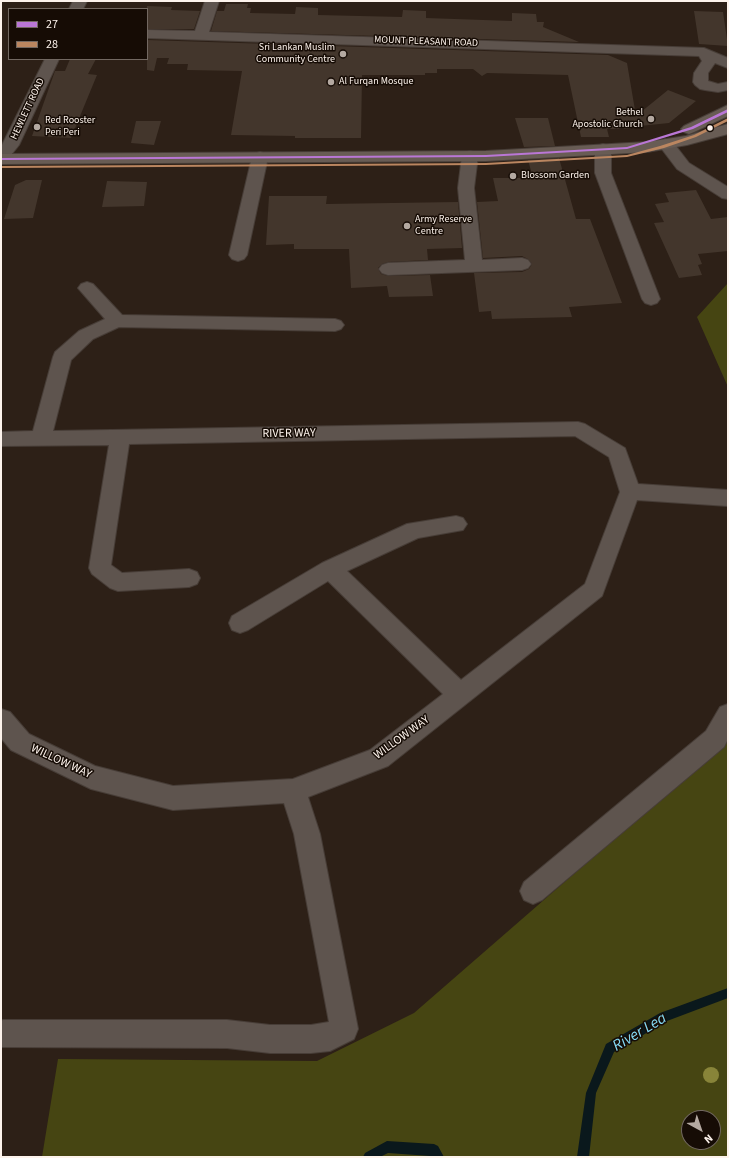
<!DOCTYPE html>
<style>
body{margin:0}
#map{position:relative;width:729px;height:1158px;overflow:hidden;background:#2d2017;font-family:"Source Sans 3",sans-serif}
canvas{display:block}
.frame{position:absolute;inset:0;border:2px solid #fdf3ec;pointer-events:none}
.legend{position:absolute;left:8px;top:8px;width:140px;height:52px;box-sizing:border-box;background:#160c05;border:1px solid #726861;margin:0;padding:5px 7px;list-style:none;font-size:12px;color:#fdf3ec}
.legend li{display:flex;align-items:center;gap:8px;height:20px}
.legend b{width:20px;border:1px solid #726861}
.north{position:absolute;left:681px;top:1110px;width:40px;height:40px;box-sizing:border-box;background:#160c05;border:1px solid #726861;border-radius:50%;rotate:140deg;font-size:11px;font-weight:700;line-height:16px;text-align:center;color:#fdf3ec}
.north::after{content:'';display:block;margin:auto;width:14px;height:18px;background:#b4a9a1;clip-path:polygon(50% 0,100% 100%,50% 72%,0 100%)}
</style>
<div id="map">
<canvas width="729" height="1158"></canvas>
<div class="frame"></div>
<ul class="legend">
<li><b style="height:5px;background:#ba77d6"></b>27</li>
<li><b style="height:5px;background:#bb8660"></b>28</li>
</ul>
<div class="north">N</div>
</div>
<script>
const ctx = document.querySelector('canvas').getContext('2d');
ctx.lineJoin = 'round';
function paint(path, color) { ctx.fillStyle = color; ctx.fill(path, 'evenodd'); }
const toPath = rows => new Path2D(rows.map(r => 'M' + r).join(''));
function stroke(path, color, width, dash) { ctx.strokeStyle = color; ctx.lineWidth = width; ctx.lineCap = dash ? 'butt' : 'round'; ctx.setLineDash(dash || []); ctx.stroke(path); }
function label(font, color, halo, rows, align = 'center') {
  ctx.font = font + ' "Source Sans 3",sans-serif'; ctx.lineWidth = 3; ctx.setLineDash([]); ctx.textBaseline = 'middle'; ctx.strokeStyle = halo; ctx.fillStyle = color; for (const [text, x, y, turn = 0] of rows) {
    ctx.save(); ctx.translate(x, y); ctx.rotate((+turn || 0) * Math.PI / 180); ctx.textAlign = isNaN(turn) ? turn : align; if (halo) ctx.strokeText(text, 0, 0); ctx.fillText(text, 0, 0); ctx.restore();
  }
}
const green = toPath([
 [728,283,728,387,697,317],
 [728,732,728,1157,42,1157,58,1059,317,1061,414,1013,691,772],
 [689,1118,713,1118,713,1142,689,1142]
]);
const stream = toPath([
 [728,988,728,998,667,1021,614,1052,596,1093,589,1157,577,1157,586,1093,606,1044,660,1013,728,988],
 [387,1141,434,1144,438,1146,444,1157,388,1153,380,1157,363,1157,365,1153,387,1141]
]);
const building = toPath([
 [226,4,248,4,247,8,251,8,250,13,295,14,296,7,318,8,318,15,402,17,403,10,426,11,426,18,512,21,512,13,536,14,537,22,544,22,543,27,579,42,211,31,217,11,224,11],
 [147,6,172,7,171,10,200,11,194,29,147,29],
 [694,11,723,12,728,46,699,44],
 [147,40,608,55,627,63,636,116,668,90,696,101,669,123,630,127,631,129,607,129,609,137,581,137,568,75,487,73,482,76,473,69,437,69,437,73,425,73,425,75,362,75,361,138,295,138,295,136,231,135,242,71,187,70,188,64,167,64,169,58,157,58,154,71,147,70],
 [70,59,96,59,88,74,97,75,71,138,32,136,55,71,65,71],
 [515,118,548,118,555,146,524,147],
 [136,121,161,121,154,145,131,143],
 [559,158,576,219,590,219,622,303,569,307,572,317,492,319,491,311,479,312,474,273,522,272,529,269,532,264,528,259,522,256,483,258,477,202,498,201,493,178,533,178,528,160],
 [26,180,42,180,33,218,4,219,15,185],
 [107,181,147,182,144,206,102,207],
 [696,190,711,219,728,217,728,251,698,254,702,264,698,265,702,275,679,278,654,223,664,222,655,204,669,202,665,193],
 [269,196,327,196,326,204,458,202,462,248,427,249,428,260,388,262,382,264,378,268,381,274,388,276,430,275,433,296,389,297,387,286,351,288,349,249,294,249,294,244,266,245]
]);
const minor = toPath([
 [73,1,87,1,83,9,69,9,73,1],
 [205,1,219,1,209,32,704,48,728,58,728,68,715,63,708,73,708,81,718,84,728,82,728,90,718,92,705,90,700,89,695,85,693,82,694,73,702,61,699,56,147,38,147,30,195,31,205,1],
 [45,59,59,59,19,145,7,160,1,162,1,147,45,59],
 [666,139,672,141,689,163,728,187,728,199,722,198,677,169,658,144,660,141,666,139],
 [603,144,609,146,611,149,611,173,660,299,657,303,651,305,645,303,642,299,595,173,595,149,597,146,603,144],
 [470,151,476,153,478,156,474,188,482,260,522,258,528,260,531,264,528,268,522,270,388,275,382,273,379,269,382,265,388,263,465,260,458,188,462,156,464,153,470,151],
 [260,152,266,154,268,157,247,255,244,259,238,261,232,259,229,255,252,157,254,154,260,152],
 [87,282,93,284,122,315,335,319,341,321,344,325,341,329,335,331,119,327,93,339,71,360,53,431,578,422,585,424,625,448,638,484,728,490,728,506,637,500,602,596,388,766,308,797,320,834,358,1029,354,1039,330,1051,311,1053,270,1053,227,1048,1,1047,1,1021,3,1020,227,1020,270,1025,311,1025,329,1022,294,834,284,803,173,810,91,789,11,750,1,738,1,709,10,712,29,734,95,766,173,786,293,779,370,750,443,694,328,581,248,630,240,633,232,630,229,623,232,616,322,563,407,524,456,516,463,518,467,524,463,530,418,538,347,571,461,680,585,584,620,492,609,457,575,436,129,444,111,565,122,573,189,569,197,572,200,578,197,584,189,587,118,591,110,588,92,574,89,568,109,445,1,446,1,432,33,431,53,357,55,352,79,331,105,319,78,288,81,284,87,282],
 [728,704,728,739,724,747,542,900,533,904,524,900,520,891,524,882,706,731,720,707,728,704]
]);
const major = toPath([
 [728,105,728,116,694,132,689,134,684,132,681,129,684,126,728,105],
 [728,124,728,134,687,145,647,152,486,161,1,164,1,154,486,151,647,142,686,136,728,124]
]);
const bus1 = toPath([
 [728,109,728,112,693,129,627,149,486,157,1,160,1,158,486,155,627,147,691,127,728,109]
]);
const bus2 = toPath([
 [728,118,728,121,696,137,664,148,627,157,486,165,1,168,1,166,486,163,627,155,660,146,694,135,728,118]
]);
const trees = [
 [711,1075]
];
const markers = [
 [343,54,4,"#b4a9a1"],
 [331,82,4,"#b4a9a1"],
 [651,119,4,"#b4a9a1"],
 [37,127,4,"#b4a9a1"],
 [710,128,3.5,"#fdf3ec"],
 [513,176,4,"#b4a9a1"],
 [407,226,4,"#b4a9a1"]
];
const farStreetnames = [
 ["MOUNT PLEASANT ROAD",426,42,2],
 ["HEWLETT ROAD",28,109,-65]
];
const farPoinames = [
 ["Sri Lankan Muslim",335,48,"right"],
 ["Community Centre",335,60,"right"],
 ["Al Furqan Mosque",339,82],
 ["Bethel",643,113,"right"],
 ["Apostolic Church",643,125,"right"],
 ["Red Rooster",45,121],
 ["Peri Peri",45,133],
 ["Blossom Garden",521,176],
 ["Army Reserve",415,220],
 ["Centre",415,232]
];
const streetNames = [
 ["RIVER WAY",289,434,-1],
 ["WILLOW WAY",402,738,-36],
 ["WILLOW WAY",61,762,25]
];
const nearWaternames = [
 ["River Lea",640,1033,-31]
];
paint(green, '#464512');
paint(stream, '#0a181c');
paint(building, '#43362c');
stroke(minor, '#473d37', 2);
stroke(major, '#473d37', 2);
paint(minor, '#5e544e');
paint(major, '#685c54');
paint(bus1, '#ba77d6');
paint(bus2, '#bb8660');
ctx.fillStyle = '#888439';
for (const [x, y] of trees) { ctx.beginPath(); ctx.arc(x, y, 8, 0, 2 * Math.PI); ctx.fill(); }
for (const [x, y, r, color] of markers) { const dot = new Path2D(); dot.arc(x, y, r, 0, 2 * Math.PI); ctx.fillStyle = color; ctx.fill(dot); stroke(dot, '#160c05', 1.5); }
label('10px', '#fdf3ec', '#160c05', farStreetnames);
label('10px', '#fdf3ec', '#160c05', farPoinames, 'left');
label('12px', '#fdf3ec', '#160c05', streetNames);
label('italic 16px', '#85daf5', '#160c05', nearWaternames);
</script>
